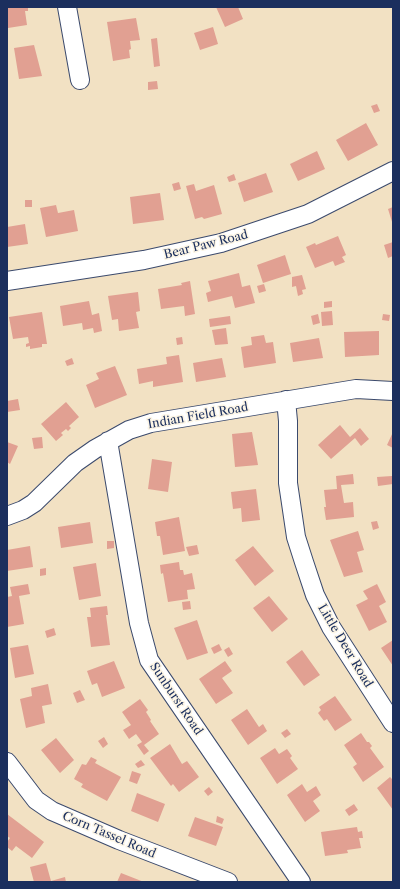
<!DOCTYPE html>
<style>
body{margin:0}
#map{position:relative;width:400px;height:889px;overflow:hidden;background:#f2e1c3;font-family:"Libre Caslon Text",serif}
canvas{display:block}
.frame{position:absolute;inset:0;border:8px solid #1b2f5e;pointer-events:none}
</style>
<div id="map">
<canvas width="400" height="889"></canvas>
<div class="frame"></div>
</div>
<script>
const ctx = document.querySelector('canvas').getContext('2d');
ctx.lineJoin = 'round';
function paint(path, color) { ctx.fillStyle = color; ctx.fill(path, 'evenodd'); }
const toPath = rows => new Path2D(rows.map(r => 'M' + r).join(''));
function stroke(path, color, width, dash) { ctx.strokeStyle = color; ctx.lineWidth = width; ctx.lineCap = dash ? 'butt' : 'round'; ctx.setLineDash(dash || []); ctx.stroke(path); }
function label(font, color, halo, rows, align = 'center') {
  ctx.font = font + ' "Libre Caslon Text",serif'; ctx.lineWidth = 3; ctx.setLineDash([]); ctx.textBaseline = 'middle'; ctx.strokeStyle = halo; ctx.fillStyle = color; for (const [text, x, y, turn = 0] of rows) {
    ctx.save(); ctx.translate(x, y); ctx.rotate((+turn || 0) * Math.PI / 180); ctx.textAlign = isNaN(turn) ? turn : align; if (halo) ctx.strokeText(text, 0, 0); ctx.fillText(text, 0, 0); ctx.restore();
  }
}
const building = toPath([
 [7,7,28,7,28,11,25,11,27,25,8,28],
 [216,7,238,7,243,19,225,27],
 [136,18,140,40,130,41,131,49,129,50,130,58,113,61,107,22],
 [213,27,218,44,200,50,194,33],
 [157,38,160,66,154,67,151,39],
 [34,45,42,76,19,79,14,48],
 [157,81,158,89,148,90,148,82],
 [377,104,380,111,374,113,371,106],
 [366,123,378,145,348,161,336,140],
 [317,151,325,169,298,181,290,164],
 [266,173,273,192,244,202,238,183],
 [234,174,236,180,229,182,227,177],
 [179,182,181,189,174,191,172,184],
 [194,184,196,191,214,185,222,214,204,219,202,217,195,219,186,186],
 [160,193,164,220,133,224,130,197],
 [25,200,32,200,32,207,25,207],
 [56,205,58,213,74,210,78,231,46,237,40,208],
 [393,207,393,225,388,209],
 [25,224,28,244,7,247,7,227],
 [338,236,346,255,342,257,345,262,335,266,333,261,315,268,306,247,315,243,316,245],
 [393,242,393,256,388,258,384,245],
 [285,255,291,274,263,283,257,265],
 [239,273,242,287,250,285,255,303,235,308,232,296,208,302,206,293,211,291,208,281],
 [302,275,306,289,302,290,303,294,298,296,296,286,292,287,292,277],
 [190,281,195,314,185,316,184,306,161,309,158,289,182,285,181,283],
 [264,284,266,291,259,293,257,286],
 [138,292,140,311,136,312,139,328,119,331,118,319,112,320,108,296],
 [89,301,92,315,99,313,102,331,94,333,93,328,83,330,82,323,63,326,60,306],
 [332,301,332,307,324,308,324,302],
 [332,311,333,325,322,326,321,312],
 [42,312,47,344,42,344,42,347,30,349,30,346,26,347,26,344,29,343,28,337,13,339,9,317],
 [318,314,320,323,313,325,311,316],
 [383,314,390,315,389,321,382,320],
 [230,316,231,324,210,327,209,319],
 [226,328,228,344,215,345,212,330],
 [379,331,379,355,345,357,344,332],
 [264,335,266,343,273,342,276,363,244,368,241,347,252,345,251,337],
 [182,337,183,344,177,345,176,338],
 [319,338,323,358,293,362,290,343],
 [179,355,183,382,153,387,153,381,139,384,137,369,167,364,166,357],
 [72,358,74,364,67,366,65,361],
 [222,358,226,377,196,382,193,363],
 [115,366,127,395,95,408,86,385,99,379,96,373],
 [18,399,20,410,7,412,7,401],
 [66,402,79,417,69,426,71,428,68,431,66,429,61,433,63,435,56,441,41,424],
 [340,425,350,437,360,428,369,439,361,446,355,438,331,459,318,445],
 [252,432,258,465,235,467,232,434],
 [393,432,393,448,387,445],
 [42,437,43,448,34,449,32,438],
 [7,442,18,446,10,464,7,462],
 [152,459,172,462,168,492,148,489],
 [353,474,354,484,341,485,344,503,353,502,354,517,326,520,324,507,326,507,324,490,337,489,336,476],
 [392,476,393,484,378,486,377,477],
 [256,489,260,520,242,522,241,508,233,509,231,492],
 [179,517,185,551,163,555,160,536,157,536,155,522],
 [377,521,379,528,373,530,371,522],
 [90,522,93,543,61,548,58,527],
 [358,531,364,550,357,552,363,572,344,577,330,540],
 [107,541,114,541,114,548,107,549],
 [197,545,199,554,189,556,186,547],
 [30,546,33,567,7,571,7,550],
 [253,546,274,571,255,586,235,560],
 [179,562,180,570,183,570,184,575,192,573,195,589,187,590,188,599,168,602,163,573,161,574,160,565],
 [96,563,101,596,79,600,73,567],
 [46,568,46,575,40,576,40,569],
 [28,584,30,594,19,596,24,624,7,627,7,597,12,596,10,587],
 [377,584,386,602,379,606,387,622,369,631,356,605,368,599,363,591],
 [269,596,288,619,272,632,253,608],
 [190,601,191,609,183,610,182,602],
 [107,606,108,615,106,615,110,645,91,647,87,617,91,617,90,608],
 [197,620,208,653,187,660,174,628],
 [54,628,56,635,47,638,45,631],
 [393,640,393,666,381,648],
 [219,644,222,650,214,654,211,648],
 [28,645,34,674,15,678,10,648],
 [229,647,233,654,228,657,224,650],
 [302,650,320,675,304,686,286,662],
 [114,661,125,688,102,697,97,683,92,685,87,671],
 [225,661,232,671,222,678,233,693,216,704,199,679],
 [48,684,52,704,42,706,45,723,26,728,20,699,32,696,31,688],
 [80,690,85,700,77,703,73,693],
 [335,696,352,720,335,731,327,719,324,721,318,713,321,710,319,707],
 [140,699,148,710,146,712,151,720,150,721,159,734,144,745,149,751,144,755,137,745,142,742,136,734,129,739,123,730,131,725,122,712],
 [247,709,259,727,263,724,267,731,248,745,231,720],
 [287,729,291,734,285,738,281,733],
 [361,733,367,742,369,742,372,746,370,748,384,767,363,782,353,767,357,764,344,745],
 [104,737,108,744,103,748,98,741],
 [56,738,74,760,60,773,41,750],
 [170,744,182,764,187,761,199,777,179,792,173,784,171,786,150,758],
 [275,748,279,754,287,749,292,756,290,758,298,769,277,784,260,758],
 [91,757,97,760,95,763,121,777,107,801,81,787,83,784,74,779,82,764,86,765],
 [141,760,145,765,138,768,135,764],
 [132,771,141,774,137,784,129,781],
 [390,777,393,780,393,810,377,788],
 [302,784,307,792,316,786,321,795,313,801,320,811,305,822,287,795],
 [209,787,213,792,208,796,204,791],
 [137,793,165,804,158,822,131,811],
 [354,804,358,810,349,816,345,810],
 [7,814,44,842,32,858,16,846,12,851,7,847,7,842,10,838,7,836],
 [217,816,224,819,222,824,216,822],
 [195,817,223,827,216,846,188,836],
 [357,827,358,832,362,831,363,838,359,838,361,848,347,850,348,853,325,856,321,832],
 [46,863,51,881,65,877,66,882,34,882,30,867],
 [121,873,144,882,117,882]
]);
const minor = toPath([
 [67,7,80,80],
 [7,281,144,260,221,243,308,214,393,171],
 [286,400,288,421,288,483,296,537,304,562,315,595,331,627,393,723],
 [108,441,139,623,149,660,301,882],
 [7,516,23,510,34,503,75,463,95,449,129,430,151,423,356,389,393,391],
 [7,762,36,800,52,811,119,840,228,882]
]);
const streetNames = [
 ["Bear Paw Road",206,245,-14],
 ["Indian Field Road",198,416,-10],
 ["Little Deer Road",345,646,59],
 ["Sunburst Road",176,699,56],
 ["Corn Tassel Road",109,835,23]
];
paint(building, '#e1a092');
stroke(minor, '#3b4a6d', 20);
stroke(minor, '#fff', 18);
label('12px', '#1b2f5e', '#fcf5e5', streetNames);
</script>
